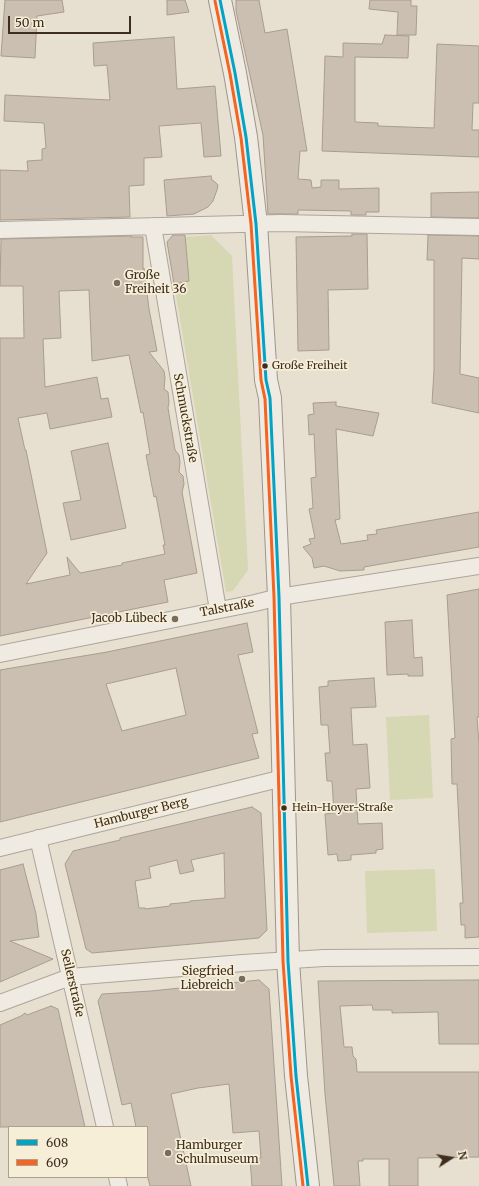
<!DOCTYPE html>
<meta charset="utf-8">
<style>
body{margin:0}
#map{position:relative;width:479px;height:1186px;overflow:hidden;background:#e7e0d1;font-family:Merriweather,serif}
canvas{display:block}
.legend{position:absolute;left:8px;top:1126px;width:140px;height:52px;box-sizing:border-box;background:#f7eed8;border:1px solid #ada18e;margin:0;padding:5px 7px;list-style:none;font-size:12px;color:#3d2e20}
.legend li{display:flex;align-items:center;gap:8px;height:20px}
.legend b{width:20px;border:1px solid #ada18e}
.north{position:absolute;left:431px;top:1138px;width:40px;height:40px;-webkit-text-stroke:3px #f7eed8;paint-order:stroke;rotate:78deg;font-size:11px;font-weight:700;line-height:16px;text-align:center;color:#3d2e20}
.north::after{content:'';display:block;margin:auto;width:14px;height:18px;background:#3d2e20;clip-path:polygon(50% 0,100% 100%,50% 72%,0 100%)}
.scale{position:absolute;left:8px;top:16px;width:123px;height:18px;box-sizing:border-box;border:2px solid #3d2e20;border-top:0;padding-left:5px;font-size:12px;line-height:14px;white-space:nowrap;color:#3d2e20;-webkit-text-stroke:3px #f7eed8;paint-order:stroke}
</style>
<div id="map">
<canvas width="479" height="1186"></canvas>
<ul class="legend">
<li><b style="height:5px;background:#03a3c5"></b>608</li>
<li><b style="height:5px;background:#f26522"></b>609</li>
</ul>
<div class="north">N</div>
<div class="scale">50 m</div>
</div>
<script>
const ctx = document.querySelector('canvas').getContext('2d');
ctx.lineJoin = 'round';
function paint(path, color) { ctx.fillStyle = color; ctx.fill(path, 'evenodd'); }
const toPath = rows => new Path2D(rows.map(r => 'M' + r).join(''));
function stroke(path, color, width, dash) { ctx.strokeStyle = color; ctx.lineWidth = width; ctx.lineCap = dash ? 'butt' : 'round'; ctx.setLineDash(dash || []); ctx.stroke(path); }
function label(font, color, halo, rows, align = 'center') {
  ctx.font = font + ' Merriweather,serif'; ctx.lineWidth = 3.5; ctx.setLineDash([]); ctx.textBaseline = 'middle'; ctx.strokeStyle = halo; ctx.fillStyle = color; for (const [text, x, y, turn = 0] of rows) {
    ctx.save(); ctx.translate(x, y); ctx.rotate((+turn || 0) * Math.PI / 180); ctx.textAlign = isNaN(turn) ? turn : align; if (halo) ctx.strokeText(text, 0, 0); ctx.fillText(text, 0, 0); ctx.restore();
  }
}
const green = toPath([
 [211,235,232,256,248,570,233,591,226,592,174,284,189,280,185,237],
 [429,715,433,798,390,800,386,717],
 [435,869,437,931,367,933,365,871]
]);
const building = toPath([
 [5,0,62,0,64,12,37,16,35,58,1,56,5,0],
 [167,0,185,0,189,12,167,15,167,0],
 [236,0,259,0,265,33,287,29,307,151,300,151,298,179,311,180,312,188,321,187,321,180,339,180,339,189,379,188,379,212,366,212,366,215,351,215,351,211,298,210,298,214,268,214,263,135,236,11,236,0],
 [370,0,411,0,411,6,417,6,416,35,397,35,398,12,369,9,370,0],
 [385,35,409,36,408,58,355,57,355,122,378,123,378,126,434,128,437,44,479,46,479,103,473,103,472,130,479,130,479,157,322,151,325,56,343,57,343,43,382,44,385,35],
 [174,37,177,89,215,86,221,156,204,157,201,123,159,126,162,157,144,158,144,185,129,186,130,217,0,220,0,170,28,171,27,161,42,160,42,149,46,148,44,123,4,121,5,95,110,100,107,65,94,66,93,43,174,37],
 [211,176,212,180,215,182,218,185,217,190,213,201,208,207,194,214,167,216,164,180,211,176],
 [479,192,479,218,431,217,431,193,479,192],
 [352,234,367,234,368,289,328,290,329,350,298,351,296,237,352,236,352,234],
 [173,235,185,235,189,281,174,284,167,242,173,235],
 [428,235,479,236,479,259,462,258,460,374,479,378,479,413,432,403,434,370,434,260,427,260,428,235],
 [131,236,131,237,143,237,143,269,144,268,149,309,157,351,149,352,164,371,165,378,164,389,168,392,169,402,168,408,175,450,179,455,180,462,179,472,183,476,184,484,182,492,197,573,164,580,168,602,0,636,0,338,24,338,23,286,0,286,1,239,131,236],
 [89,290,92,361,129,355,141,413,143,412,150,454,146,455,154,497,156,496,165,545,163,545,165,554,122,563,122,565,80,573,67,557,70,575,26,584,47,553,26,450,25,450,18,418,47,413,50,429,112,417,108,398,101,399,97,377,45,387,43,339,61,338,59,291,89,290],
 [336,402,336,406,379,413,373,436,336,429,340,519,335,520,341,544,368,540,367,535,377,534,376,530,479,512,479,547,364,567,364,570,340,571,324,566,314,568,312,558,303,547,311,544,309,539,315,538,309,509,313,508,311,478,316,477,314,434,309,435,308,415,314,414,313,403,336,402],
 [108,443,126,528,71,540,63,503,81,500,71,451,108,443],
 [479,589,479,717,477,717,479,744,479,937,465,938,465,925,461,925,460,903,463,903,457,784,452,784,451,739,455,738,447,595,479,589],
 [412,620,414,658,422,657,423,676,408,676,408,674,387,675,385,622,412,620],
 [247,623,253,652,238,655,258,733,252,734,259,758,0,822,0,670,107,652,247,623],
 [176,668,186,715,122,731,106,684,176,668],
 [374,678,376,707,351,708,353,745,367,744,370,788,356,789,358,824,382,823,383,849,376,850,376,853,351,855,351,860,338,861,337,854,328,855,325,814,334,813,332,781,327,781,325,753,330,753,328,725,321,725,319,687,328,686,328,681,374,678],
 [252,807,261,813,267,930,259,938,92,953,86,949,65,864,73,851,120,840,120,838,252,807],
 [224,853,225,898,190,901,190,902,170,904,170,906,145,909,145,908,139,908,135,881,151,878,149,867,177,860,180,874,194,871,191,860,224,853],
 [23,864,36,914,39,937,10,941,53,959,0,982,0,870,23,864],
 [259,980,269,989,282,1186,252,1186,250,1159,261,1158,259,1131,233,1133,229,1084,198,1088,171,1094,191,1186,150,1186,147,1174,147,1127,136,1127,131,1103,122,1105,98,1001,102,994,151,991,259,980],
 [479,980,479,1044,439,1044,438,1012,392,1013,392,1010,373,1010,372,1005,340,1006,344,1047,352,1047,353,1056,356,1059,357,1072,479,1072,479,1157,418,1158,418,1186,389,1186,389,1159,363,1159,363,1161,358,1161,360,1186,334,1186,325,1094,318,981,479,980],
 [51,1006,58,1009,85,1127,0,1127,0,1025,21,1016,25,1013,27,1015,51,1006]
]);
const minor = toPath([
 [153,226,218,610],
 [0,230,281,223,479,227],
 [0,654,255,603,279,597,479,566],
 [38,838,105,1127],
 [0,848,283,778],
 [0,1003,70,977,243,963,324,958,479,957],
 [117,1177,119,1186]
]);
const secondary = toPath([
 [220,0,235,73,246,137,256,224,266,380,270,398,279,597,288,961,296,1076,308,1186]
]);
const bus1 = toPath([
 [220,0,235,73,246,137,256,224,266,380,270,398,279,597,288,961,296,1076,308,1186]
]);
const bus2 = toPath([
 [215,1,230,74,241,138,251,224,261,380,265,399,274,597,283,961,291,1076,303,1186]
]);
const markers = [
 [117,283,4,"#786c5e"],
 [265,366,3.5,"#3d2e20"],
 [175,619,4,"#786c5e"],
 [284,808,3.5,"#3d2e20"],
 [242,979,4,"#786c5e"],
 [168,1153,4,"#786c5e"]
];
const busNames = [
 ["Große Freiheit",272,366],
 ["Hein-Hoyer-Straße",292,808]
];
const poiNames = [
 ["Große",125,276],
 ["Freiheit 36",125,290],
 ["Jacob Lübeck",167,619,"right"],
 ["Siegfried",234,972,"right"],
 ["Liebreich",234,986,"right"],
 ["Hamburger",176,1146],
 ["Schulmuseum",176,1160]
];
const streetNames = [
 ["Schmuckstraße",185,418,80],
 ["Talstraße",227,608,-11],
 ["Hamburger Berg",141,813,-14],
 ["Seilerstraße",72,983,77]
];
paint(green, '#d6d7b3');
paint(building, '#cbbfb2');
stroke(building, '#a89c90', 1);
stroke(minor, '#ada599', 18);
stroke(secondary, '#9c958a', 24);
stroke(minor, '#efebe3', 16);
stroke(secondary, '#efebe3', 22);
stroke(bus1, '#03a3c5', 3);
stroke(bus2, '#f26522', 3);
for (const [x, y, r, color] of markers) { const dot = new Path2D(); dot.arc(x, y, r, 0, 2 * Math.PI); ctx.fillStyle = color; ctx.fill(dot); stroke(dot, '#f7eed8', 1.5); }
label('11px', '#3d2e20', '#f7eed8', busNames, 'left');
label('12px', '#3d2e20', '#f7eed8', poiNames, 'left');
label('12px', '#3d2e20', '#f7eed8', streetNames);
</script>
